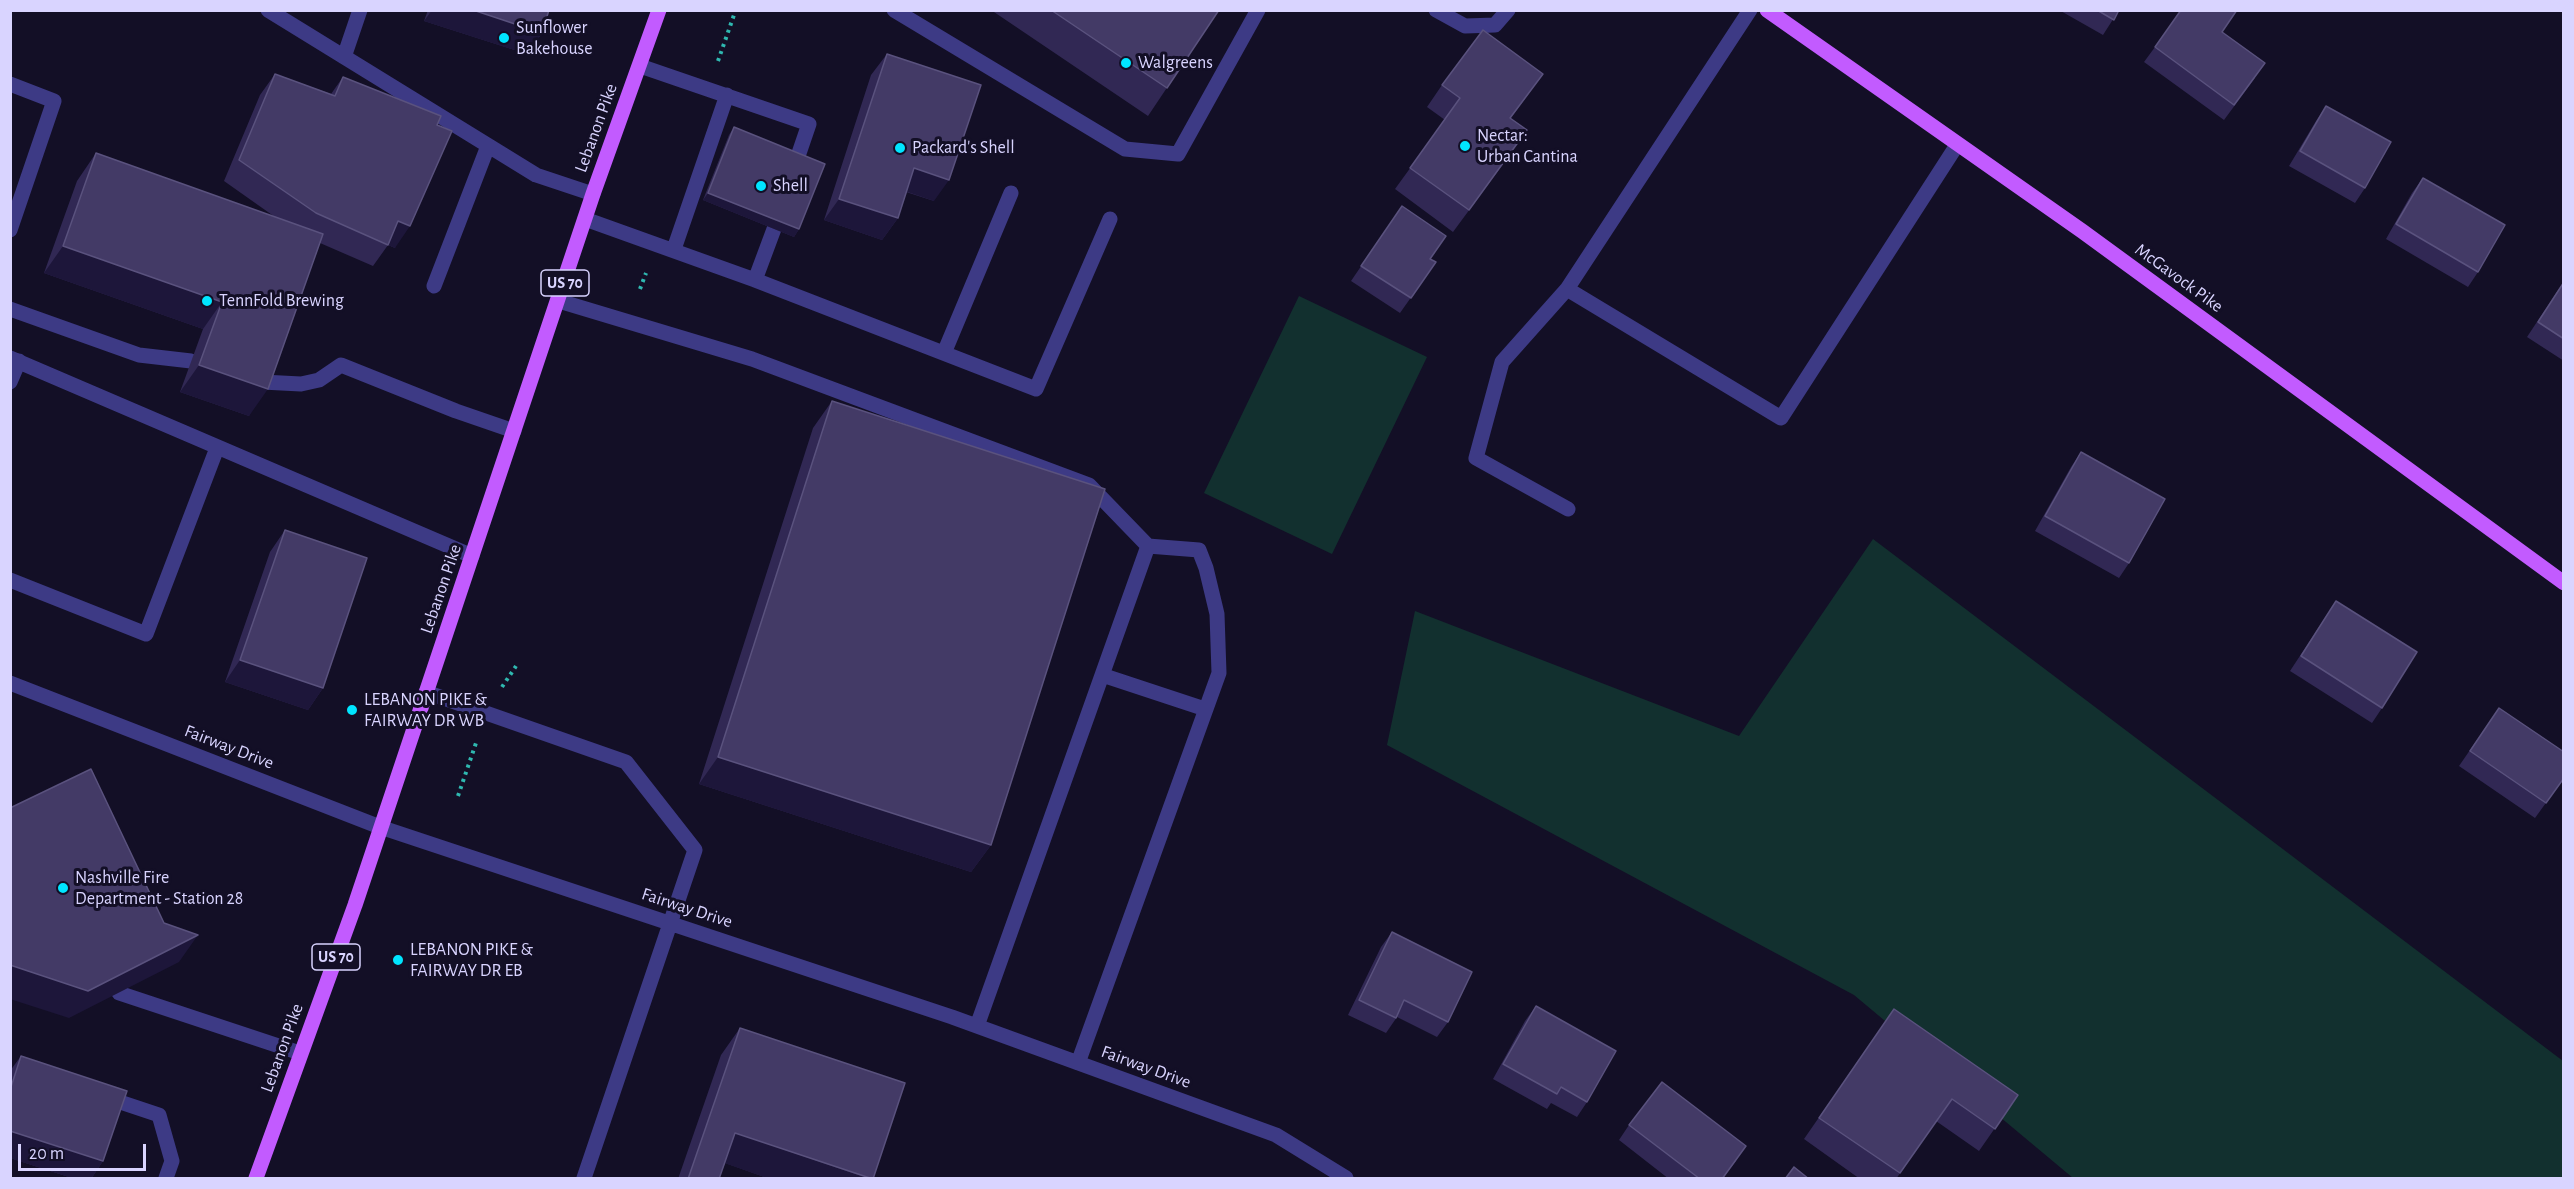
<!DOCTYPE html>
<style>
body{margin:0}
#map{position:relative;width:2574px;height:1189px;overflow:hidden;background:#130f26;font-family:"Alegreya Sans",sans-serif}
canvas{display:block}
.frame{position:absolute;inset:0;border:12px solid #d9d4ff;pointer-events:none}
.scale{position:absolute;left:18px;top:1144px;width:128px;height:27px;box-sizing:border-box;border:3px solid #d9d4ff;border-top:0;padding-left:8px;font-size:18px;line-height:21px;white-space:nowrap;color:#d9d4ff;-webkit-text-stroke:4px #130f26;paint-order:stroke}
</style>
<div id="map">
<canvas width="2574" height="1189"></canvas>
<div class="frame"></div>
<div class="scale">20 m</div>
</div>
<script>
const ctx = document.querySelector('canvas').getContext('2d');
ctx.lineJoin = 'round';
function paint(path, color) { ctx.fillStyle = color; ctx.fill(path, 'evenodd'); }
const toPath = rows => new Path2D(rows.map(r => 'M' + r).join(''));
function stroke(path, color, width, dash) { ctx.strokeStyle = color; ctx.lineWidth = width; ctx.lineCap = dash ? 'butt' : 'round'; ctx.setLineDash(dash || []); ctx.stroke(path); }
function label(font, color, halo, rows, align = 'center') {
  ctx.font = font + ' "Alegreya Sans",sans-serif'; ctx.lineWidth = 6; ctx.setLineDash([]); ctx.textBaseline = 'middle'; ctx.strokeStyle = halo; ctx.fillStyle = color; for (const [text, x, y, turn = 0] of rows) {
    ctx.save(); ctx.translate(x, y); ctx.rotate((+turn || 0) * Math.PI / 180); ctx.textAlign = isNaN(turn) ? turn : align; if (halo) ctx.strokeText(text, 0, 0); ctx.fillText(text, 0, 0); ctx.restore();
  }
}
const green = toPath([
 [1299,296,1427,357,1332,554,1204,493],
 [1873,539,2563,1061,2563,1178,2073,1178,1854,995,1387,745,1415,611,1739,736]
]);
const path = toPath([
 [718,61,735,12],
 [640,289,646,273],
 [502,687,516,666],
 [458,796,477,740]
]);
const minor = toPath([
 [268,10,536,175,593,194],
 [894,10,1125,149,1178,154,1258,10],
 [1436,10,1465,26,1495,25,1508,10],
 [1750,10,1567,289,1781,418,1957,145],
 [344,57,360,10],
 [640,66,809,124,796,162],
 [10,84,54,101,10,230],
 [585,219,755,280,774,229],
 [674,249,727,95],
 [755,280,1036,389,1110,219],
 [434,286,488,146],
 [1567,289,1502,362,1476,458,1568,509],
 [559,301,752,359,1089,485,1148,546,977,1026],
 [10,309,139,355,191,361],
 [944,353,1011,193],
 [10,358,472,556],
 [10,382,19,361],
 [262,382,301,384,319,380,341,365,456,411,514,431],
 [10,580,146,634,217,448],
 [1102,675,1205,709],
 [10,683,380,827,952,1017,1276,1135,1346,1178],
 [426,692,626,762,695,850,584,1178],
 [119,993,300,1053],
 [1078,1063,1219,673,1217,614,1206,568,1199,550,1148,546],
 [105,1097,159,1115,172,1161,166,1178]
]);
const major = toPath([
 [1767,10,2082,231,2564,583],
 [256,1178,355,905,593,194,659,10]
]);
const wall = toPath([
 [428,10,549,10,542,33,527,54,424,21],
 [991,10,1219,10,1148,116],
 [2059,10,2119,10,2103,35],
 [2222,32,2255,78,2224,120,2144,62,2155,47],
 [887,54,934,201,906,192,898,218,882,240,824,220,871,75],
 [275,74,331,94,343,77,437,125,395,248,388,245,373,266,320,243,249,416,180,392,203,329,44,273,77,181,96,153,275,217,224,181,260,95],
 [1543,74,1511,118,1512,152,1453,232,1395,189,1445,120,1427,107,1442,85],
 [2326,106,2365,188,2355,203,2289,166,2316,121],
 [734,127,799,229,794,237,703,200,729,135],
 [2423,178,2478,272,2468,287,2386,239,2412,193],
 [1402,206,1430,259,1436,262,1400,313,1351,281],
 [2564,281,2564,361,2527,337],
 [832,401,991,845,971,872,699,784,813,428],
 [2081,452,2129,563,2119,578,2035,531,2071,467],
 [285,530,323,688,308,710,225,682,270,552],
 [2336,601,2382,708,2372,723,2290,671],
 [2499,708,2564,778,2535,818,2459,766],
 [1392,932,1448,1022,1437,1037,1397,1017,1386,1033,1348,1015,1381,947],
 [1536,1006,1587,1102,1577,1117,1551,1103,1547,1109,1493,1079,1525,1021],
 [1894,1009,2018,1095,1979,1151,1936,1121,1896,1179,1860,1179,1804,1139],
 [740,1028,873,1179,770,1179,725,1163,719,1179,678,1179,721,1055],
 [21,1056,103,1161,91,1179,75,1179,10,1158,10,1071],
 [1629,1125,1736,1161,1722,1179,1669,1179,1619,1140]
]);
const shadedWall = toPath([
 [432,10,473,10,542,33,527,54,424,21],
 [914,168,949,180,934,201,899,189],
 [708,193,799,229,794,237,703,200],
 [839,199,898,218,882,240,824,220],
 [398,221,410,226,395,248,388,245],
 [63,246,222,302,203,329,44,273],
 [199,365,268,389,249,416,180,392],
 [240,660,323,688,308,710,225,682],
 [718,757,991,845,971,872,699,784],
 [198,935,179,962,69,1018,10,999,10,965],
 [10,1131,103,1161,91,1179,75,1179,10,1158],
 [735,1133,870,1179,770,1179,716,1160]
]);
const building = toPath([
 [473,10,549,10,542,33,473,10],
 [1051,10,1219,10,1167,88,1051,10],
 [2097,10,2119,10,2114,20,2097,10],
 [2181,10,2237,10,2222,32,2265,63,2234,105,2155,47,2181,10],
 [1483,30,1543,74,1510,118,1527,130,1469,210,1410,168,1460,98,1442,85,1483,30],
 [887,54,981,85,949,180,914,168,898,218,839,199,887,54],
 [275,74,335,96,343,77,441,116,437,125,452,131,410,226,398,221,388,245,316,213,239,160,275,74],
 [2326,106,2391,142,2365,188,2300,151,2326,106],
 [734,127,825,164,799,229,708,193,734,127],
 [96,153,323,234,268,389,199,365,222,302,63,246,96,153],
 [2423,178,2505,225,2478,272,2396,224,2423,178],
 [1402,206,1446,236,1430,259,1436,262,1411,298,1361,266,1402,206],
 [2564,282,2564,339,2538,322,2564,282],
 [832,401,1105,489,991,845,718,757,832,401],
 [2081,452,2165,499,2129,563,2045,516,2081,452],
 [285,530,367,558,323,688,240,660,285,530],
 [2336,601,2417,652,2382,708,2301,656,2336,601],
 [2499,708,2564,752,2564,778,2546,803,2470,751,2499,708],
 [91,769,164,923,198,935,88,991,10,965,10,808,91,769],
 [1392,932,1472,972,1448,1022,1404,1000,1396,1018,1359,1000,1392,932],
 [1536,1006,1616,1051,1587,1102,1561,1087,1557,1094,1503,1064,1536,1006],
 [1894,1009,2018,1095,1995,1129,1952,1099,1900,1173,1819,1118,1894,1009],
 [740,1028,905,1083,873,1179,735,1133,719,1179,688,1179,740,1028],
 [21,1056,127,1091,103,1161,10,1131,10,1090,21,1056],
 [1662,1082,1746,1146,1722,1179,1700,1179,1629,1125,1662,1082],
 [1794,1167,1809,1179,1785,1179,1794,1167]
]);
const markers = [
 [504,38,6,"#00e5ff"],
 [1126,63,6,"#00e5ff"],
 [1465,146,6,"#00e5ff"],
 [900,148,6,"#00e5ff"],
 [761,186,6,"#00e5ff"],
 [207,301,6,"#00e5ff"],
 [352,710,6,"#00e5ff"],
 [63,888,6,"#00e5ff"],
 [398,960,6,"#00e5ff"]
];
const shields = [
 [565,283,48],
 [336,957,48]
];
const shieldNames = [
 ["US 70",565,283],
 ["US 70",336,957]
];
const poiNames = [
 ["Sunflower",516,28],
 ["Bakehouse",516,49],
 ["Walgreens",1138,63],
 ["Nectar:",1477,136],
 ["Urban Cantina",1477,157],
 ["Packard's Shell",912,148],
 ["Shell",773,186],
 ["TennFold Brewing",219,301],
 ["LEBANON PIKE &",364,700],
 ["FAIRWAY DR WB",364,721],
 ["Nashville Fire",75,878],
 ["Department - Station 28",75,899],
 ["LEBANON PIKE &",410,950],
 ["FAIRWAY DR EB",410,971]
];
const streetNames = [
 ["Lebanon Pike",596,128,-70],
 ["McGavock Pike",2179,278,36],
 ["Lebanon Pike",441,589,-71],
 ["Fairway Drive",229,747,21],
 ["Fairway Drive",687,908,18],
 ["Lebanon Pike",282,1048,-70],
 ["Fairway Drive",1146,1067,20]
];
paint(green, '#12302f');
stroke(path, '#2fb8b0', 4, [3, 4.5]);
stroke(minor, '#3d3a85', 15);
stroke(major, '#c25bff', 15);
paint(wall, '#312854');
paint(shadedWall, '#1d163a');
paint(building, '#433a66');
stroke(building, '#5a527e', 1.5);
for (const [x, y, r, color] of markers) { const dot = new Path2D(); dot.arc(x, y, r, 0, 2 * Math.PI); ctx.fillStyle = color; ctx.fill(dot); stroke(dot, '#130f26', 2); }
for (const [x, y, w] of shields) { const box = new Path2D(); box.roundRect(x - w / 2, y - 13, w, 26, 4.5); ctx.fillStyle = '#130f26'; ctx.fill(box); stroke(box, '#d9d4ff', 1.5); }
label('bold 16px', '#d9d4ff', null, shieldNames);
label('18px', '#d9d4ff', '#130f26', poiNames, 'left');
label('18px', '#d9d4ff', '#130f26', streetNames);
</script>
